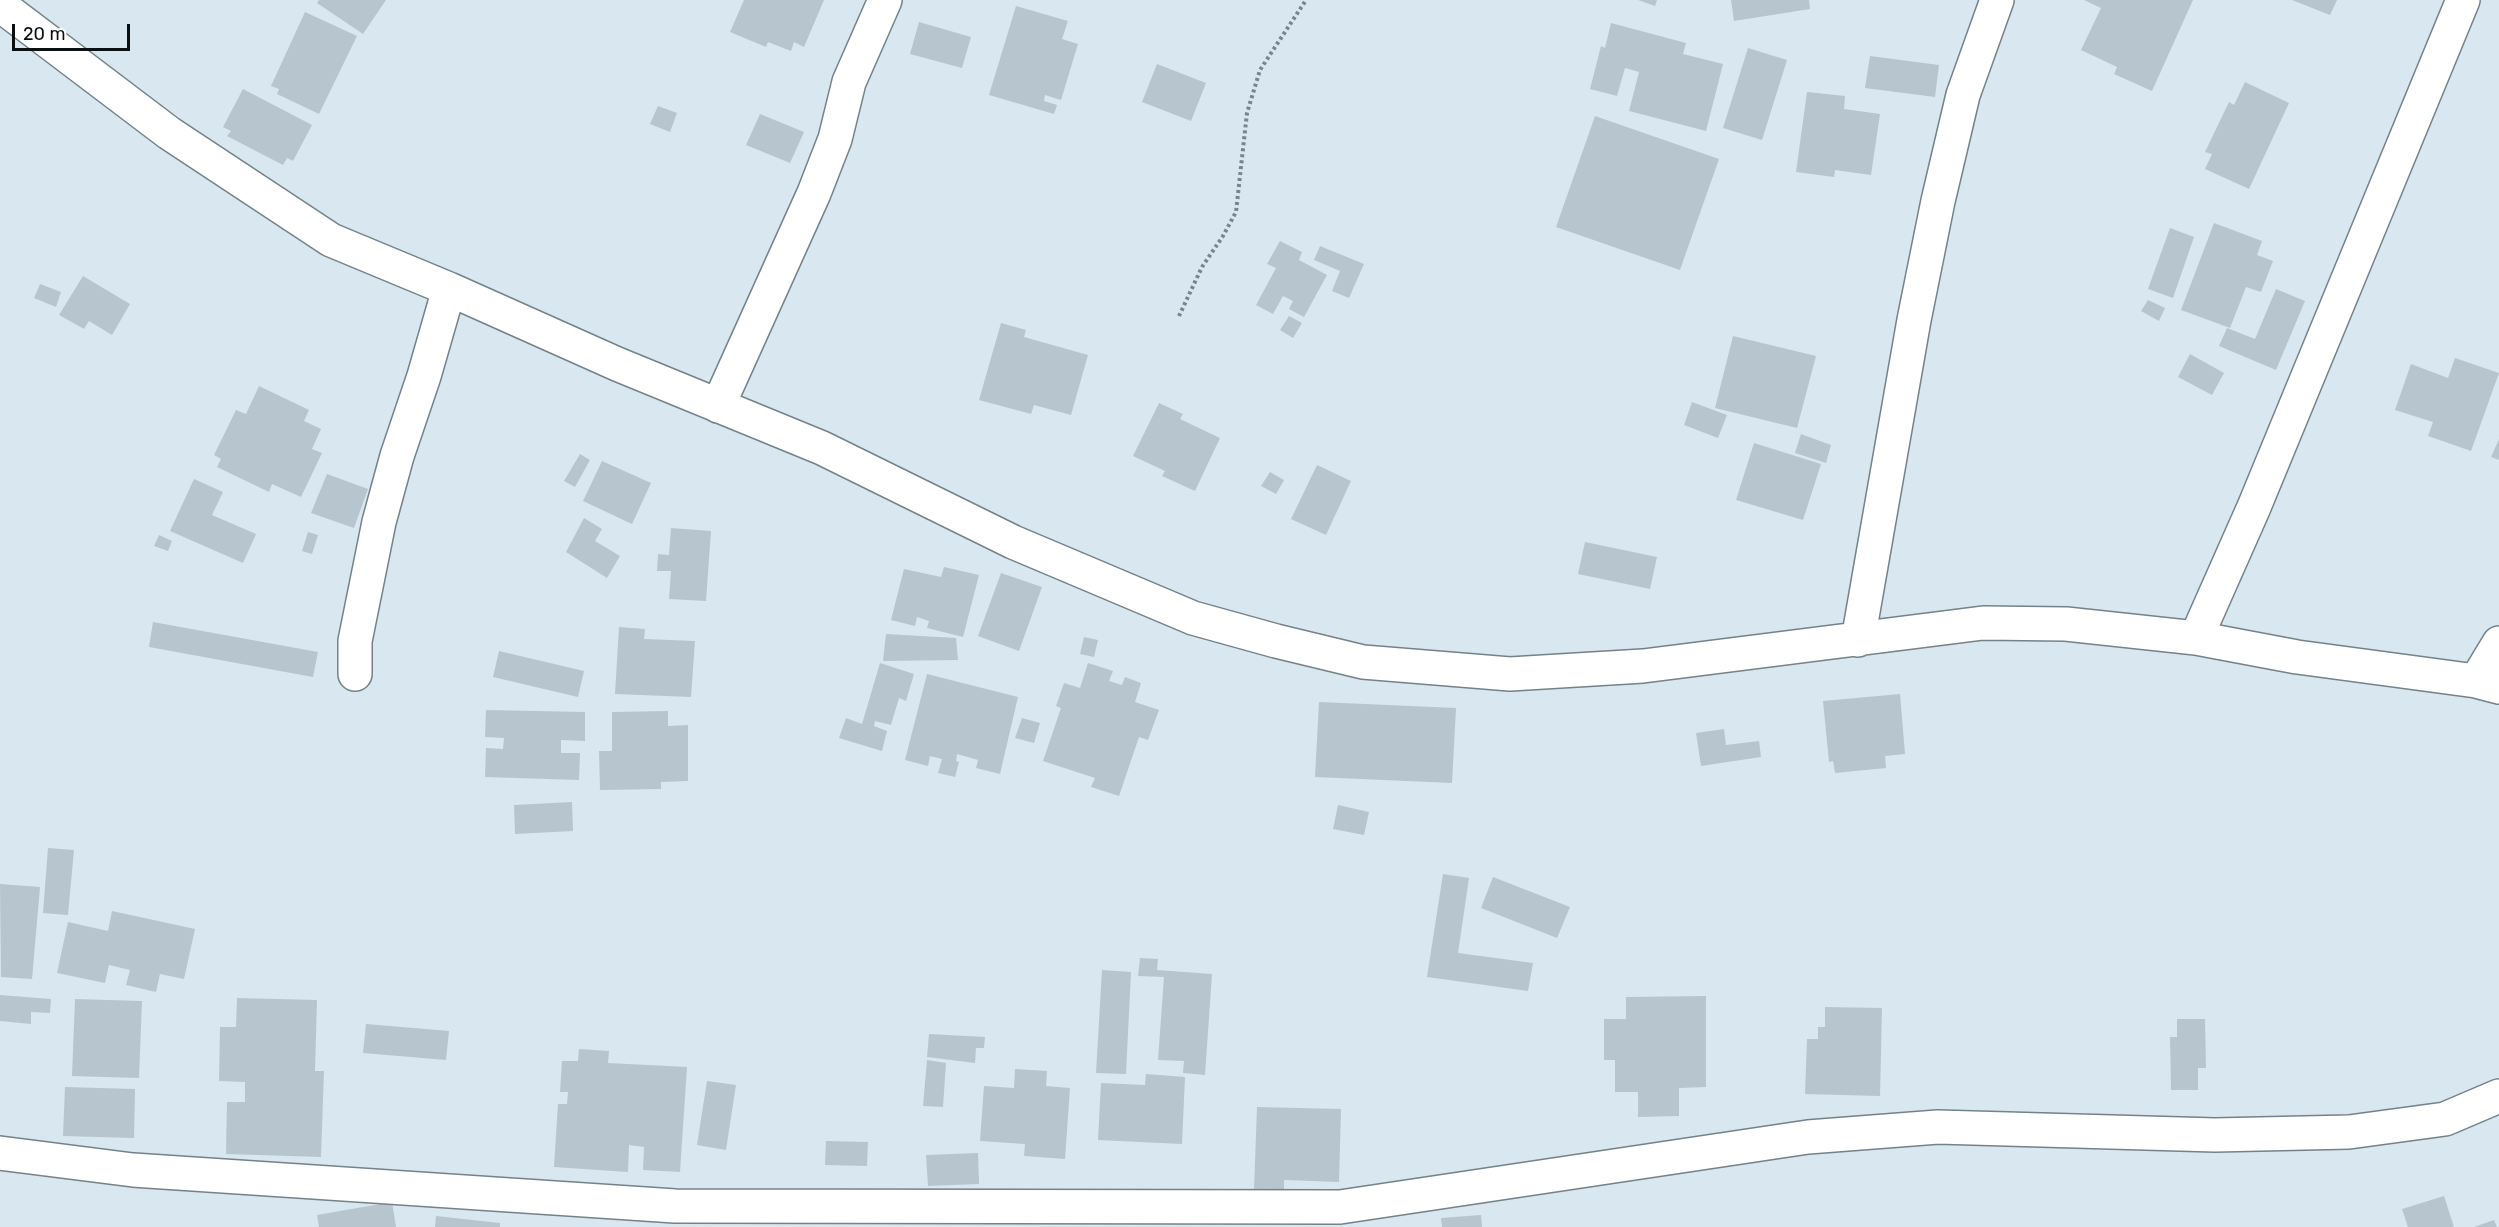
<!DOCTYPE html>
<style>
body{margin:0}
#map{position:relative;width:2499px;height:1227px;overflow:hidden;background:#d8e7f0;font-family:Rubik,sans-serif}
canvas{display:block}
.scale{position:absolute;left:12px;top:24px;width:118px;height:27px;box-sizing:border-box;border:3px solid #0a0f12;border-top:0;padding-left:8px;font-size:18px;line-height:21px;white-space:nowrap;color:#0a0f12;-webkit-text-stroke:4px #fff;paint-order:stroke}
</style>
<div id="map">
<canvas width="2499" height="1227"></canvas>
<div class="scale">20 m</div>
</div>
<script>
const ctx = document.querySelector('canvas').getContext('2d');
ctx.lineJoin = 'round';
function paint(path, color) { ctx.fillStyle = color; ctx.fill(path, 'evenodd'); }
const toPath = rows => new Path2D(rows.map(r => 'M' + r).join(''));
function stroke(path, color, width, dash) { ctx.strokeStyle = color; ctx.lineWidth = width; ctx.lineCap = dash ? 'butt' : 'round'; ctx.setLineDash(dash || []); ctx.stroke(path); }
const building = toPath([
 [319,0,386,0,363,34,317,3],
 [744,0,824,0,804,47,794,42,791,51,768,42,766,47,730,32],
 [1638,0,1657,0,1655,6],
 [1731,0,1809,0,1810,9,1734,21],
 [2084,0,2193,0,2152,91,2114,74,2117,67,2081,50,2101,8],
 [2292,0,2337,0,2330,15],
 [1016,6,1068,21,1062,39,1078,44,1061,100,1045,95,1044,101,1057,105,1054,114,989,95],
 [305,12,357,36,319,114,277,94,279,89,271,86],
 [919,22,971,37,962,68,910,54],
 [1611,23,1686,43,1683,54,1723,64,1706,131,1629,111,1639,72,1625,68,1617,96,1590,89,1601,46,1605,48],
 [1748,48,1787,60,1762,140,1723,128],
 [1870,56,1939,65,1935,97,1865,88],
 [1157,64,1206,83,1191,121,1142,102],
 [2245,82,2289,103,2249,189,2205,169,2212,154,2205,152,2229,102,2234,105],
 [243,89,312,125,293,161,287,158,283,165,227,136,231,131,223,127],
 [1807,92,1845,96,1844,109,1880,114,1871,175,1835,170,1834,177,1796,172],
 [658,106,677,113,670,132,650,124],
 [760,114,804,132,790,163,746,145],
 [1595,116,1719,159,1680,270,1556,227],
 [2214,223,2262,241,2257,255,2273,261,2261,292,2246,287,2230,328,2181,310],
 [2170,228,2194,237,2173,298,2148,289],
 [1280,241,1302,252,1299,260,1327,275,1304,317,1289,309,1293,301,1283,296,1273,314,1256,305,1276,268,1267,264],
 [1320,246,1364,264,1349,298,1332,291,1340,271,1314,260],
 [83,276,130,304,112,335,89,321,84,329,59,315],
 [40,284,61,292,56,307,34,298],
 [2276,289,2305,301,2276,370,2219,346,2227,328,2255,339],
 [2148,300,2165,308,2159,321,2141,311],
 [1289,316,1302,323,1293,338,1280,330],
 [1001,323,1026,330,1024,337,1088,355,1071,415,1034,405,1031,414,979,400],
 [1733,336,1816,356,1797,428,1715,408],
 [2190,354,2224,373,2212,395,2178,377],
 [2455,358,2499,373,2471,451,2428,436,2433,422,2395,410,2411,364,2448,378],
 [259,386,309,410,304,421,321,429,312,449,322,453,301,497,272,484,269,492,217,467,221,459,214,455,236,410,246,414],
 [1692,402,1727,415,1718,438,1684,425],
 [1159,403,1183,414,1180,419,1220,438,1195,491,1162,476,1165,471,1133,456],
 [1801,434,1831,445,1826,463,1795,453],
 [2499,439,2499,460,2491,457],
 [1754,443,1821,464,1803,520,1736,500],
 [580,454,590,460,575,487,564,481],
 [602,461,651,483,632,524,583,501],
 [1317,465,1351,481,1326,535,1291,519],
 [1270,472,1284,480,1276,494,1261,486],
 [327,474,368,489,354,528,311,513],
 [194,479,223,492,212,515,256,534,243,563,170,531],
 [584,518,602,529,595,541,620,556,607,578,566,552],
 [671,528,711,531,706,601,669,599,671,571,657,571,658,554,669,555],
 [308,532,318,535,312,554,302,551],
 [159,535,172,541,168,551,154,546],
 [1585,542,1657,557,1650,589,1578,574],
 [944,567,979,575,963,637,927,628,929,621,917,617,915,626,891,620,904,569,941,577],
 [1001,573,1042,587,1019,651,978,636],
 [153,622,318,652,313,677,149,647],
 [619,627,645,629,644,639,695,641,691,697,615,694],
 [886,634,956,638,958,660,883,661],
 [1084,637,1098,640,1094,657,1080,654],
 [499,651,584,671,578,697,493,677],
 [880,663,914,674,906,701,899,698,891,725,875,721,874,726,887,731,882,751,839,738,846,718,862,724],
 [1088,663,1113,671,1109,681,1122,685,1125,677,1141,683,1135,702,1159,710,1148,740,1139,737,1119,796,1091,787,1095,778,1043,761,1061,708,1056,706,1064,683,1080,688],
 [927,674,1018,697,1000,774,976,768,978,760,957,754,956,761,959,762,955,777,938,773,942,759,930,756,928,766,905,760],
 [1900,694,1905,754,1885,756,1886,768,1835,773,1833,761,1829,762,1823,701],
 [1319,702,1456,708,1452,783,1315,777],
 [486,710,585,712,585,741,561,740,561,753,580,753,579,780,485,777,486,748,503,749,504,738,485,737],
 [668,711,668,726,688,725,688,781,661,782,661,789,600,790,599,751,612,751,612,712],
 [1022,718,1040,723,1034,743,1015,738],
 [1724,729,1726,745,1759,741,1761,757,1701,766,1696,733],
 [572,802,573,831,515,834,514,805],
 [1338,805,1369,812,1364,835,1333,829],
 [48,848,74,850,68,915,43,913],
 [1443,874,1469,878,1458,953,1533,963,1528,991,1427,977],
 [1493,877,1570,907,1557,938,1481,908],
 [0,884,40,887,32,979,1,977],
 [112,911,195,929,184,979,160,974,156,992,126,985,130,970,109,965,105,983,57,973,68,922,108,931],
 [1140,958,1158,959,1157,970,1212,974,1205,1075,1183,1073,1184,1061,1158,1060,1164,977,1138,976],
 [1102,970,1131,972,1126,1074,1096,1073],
 [0,995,51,999,50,1013,31,1012,31,1024,0,1021],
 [1706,996,1706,1087,1679,1088,1679,1116,1638,1117,1638,1092,1615,1092,1615,1060,1604,1060,1604,1019,1626,1019,1626,997],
 [237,998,317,1000,315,1071,324,1071,321,1157,226,1154,227,1102,245,1102,245,1082,219,1081,220,1027,236,1027],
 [75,999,142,1001,139,1078,72,1076],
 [1825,1007,1882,1008,1880,1096,1805,1094,1807,1039,1818,1039,1818,1027,1825,1027],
 [2177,1019,2205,1019,2206,1068,2198,1068,2198,1090,2171,1090,2170,1037,2177,1037],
 [366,1024,449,1031,446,1060,363,1053],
 [929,1034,985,1037,984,1048,976,1048,975,1063,927,1057],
 [579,1049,609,1051,608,1063,687,1067,680,1172,643,1170,644,1147,629,1145,628,1172,554,1167,558,1104,567,1104,568,1092,560,1092,562,1061,578,1061],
 [927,1060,946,1063,943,1107,923,1106],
 [1015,1069,1047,1071,1046,1086,1070,1088,1065,1159,1024,1156,1025,1144,980,1141,984,1086,1014,1088],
 [1146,1074,1185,1077,1182,1144,1098,1140,1101,1083,1145,1085],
 [707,1081,736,1085,726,1150,697,1145],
 [65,1087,135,1089,134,1138,63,1136],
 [1257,1107,1341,1109,1339,1182,1284,1180,1284,1191,1254,1190],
 [826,1141,868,1142,867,1166,825,1165],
 [978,1153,979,1184,928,1186,926,1155],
 [2444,1196,2454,1227,2408,1227,2402,1209],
 [392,1202,396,1227,319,1227,317,1215],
 [1481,1215,1482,1227,1442,1227,1441,1218],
 [436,1216,500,1223,500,1227,435,1227],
 [2494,1220,2497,1227,2474,1227]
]);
const path = toPath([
 [1179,316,1202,267,1223,236,1236,212,1247,113,1260,70,1306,0]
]);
const minor = toPath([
 [0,5,169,133,331,240,449,289,617,364,822,448,1013,542,1193,618,1276,641,1363,662,1510,674,1643,666,1983,623,2066,624,2196,638,2297,657,2476,681,2499,687],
 [718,406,814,193,835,139,849,82,885,0],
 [2196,638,2254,507,2463,0],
 [1858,640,1914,320,1938,201,1963,95,1997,0],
 [355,674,355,641,379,522,397,456,424,376,449,289],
 [2476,681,2499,643],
 [0,1153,133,1170,675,1206,1340,1207,1808,1137,1938,1127,2215,1135,2349,1132,2445,1119,2499,1096]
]);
paint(building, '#b7c6ce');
stroke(minor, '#748289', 36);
stroke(path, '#7a848b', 4, [3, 3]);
stroke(minor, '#fff', 33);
</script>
